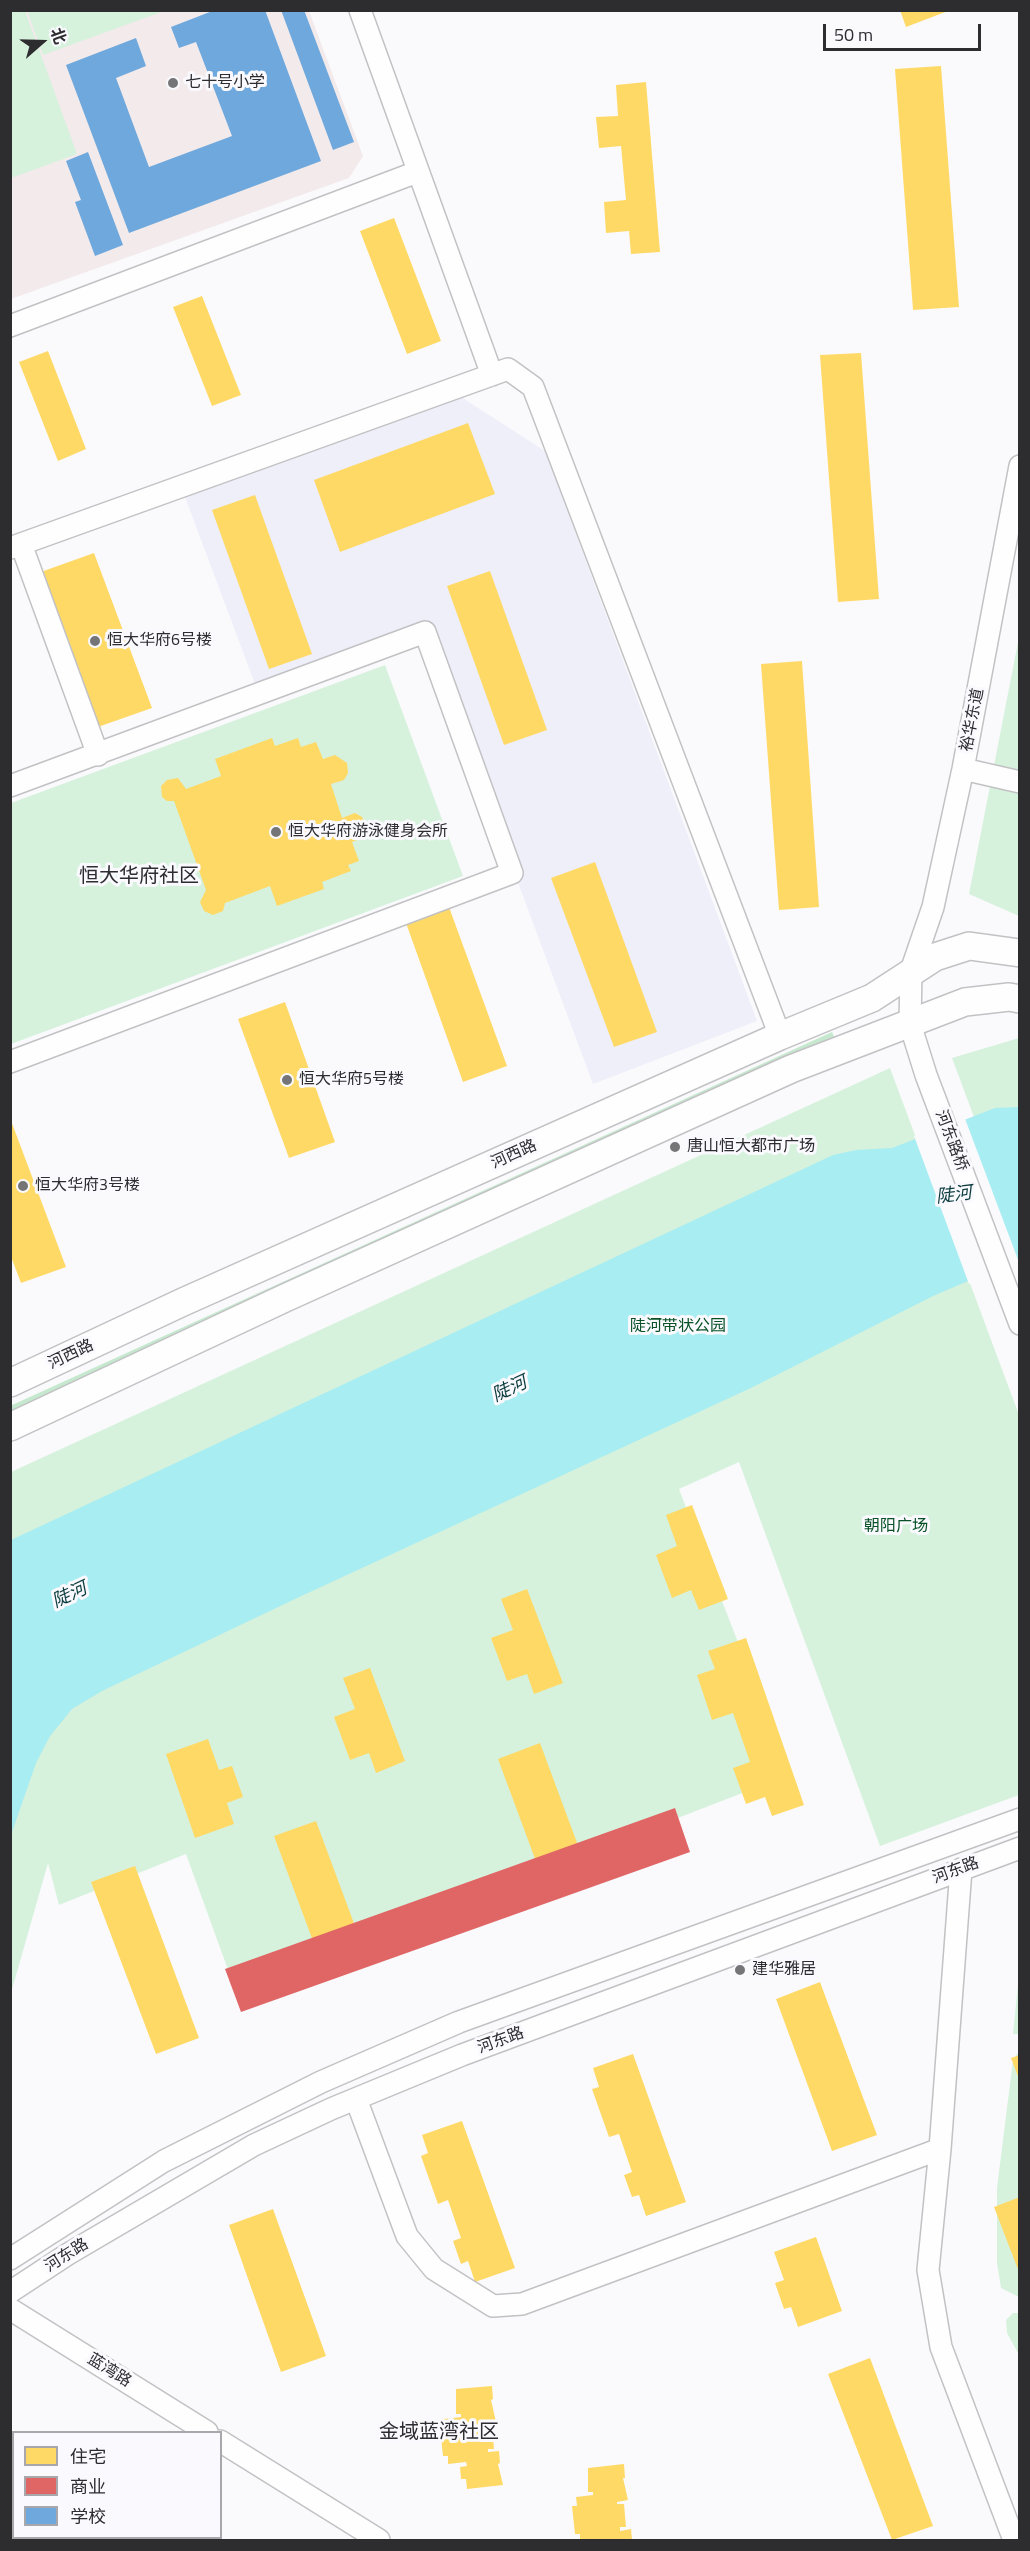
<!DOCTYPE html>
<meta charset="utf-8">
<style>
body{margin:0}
#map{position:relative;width:1030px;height:2551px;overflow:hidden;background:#fafafd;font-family:"Titillium Web","Noto Sans SC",sans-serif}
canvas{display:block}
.frame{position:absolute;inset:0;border:12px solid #2d2d30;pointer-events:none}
.legend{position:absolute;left:12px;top:2431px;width:210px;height:108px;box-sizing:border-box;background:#f9f9fe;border:2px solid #a7a7ac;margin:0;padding:8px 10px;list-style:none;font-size:18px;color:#2d2d30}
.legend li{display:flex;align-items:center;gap:12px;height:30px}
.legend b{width:30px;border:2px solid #a7a7ac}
.north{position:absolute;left:12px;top:12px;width:60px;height:60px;-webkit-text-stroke:4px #f9f9fe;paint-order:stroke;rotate:70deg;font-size:16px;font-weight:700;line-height:24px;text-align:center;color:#2d2d30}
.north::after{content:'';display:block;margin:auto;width:21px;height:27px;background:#2d2d30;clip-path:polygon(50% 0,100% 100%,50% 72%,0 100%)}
.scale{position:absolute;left:823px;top:24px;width:158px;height:27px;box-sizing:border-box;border:3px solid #2d2d30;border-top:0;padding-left:8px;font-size:18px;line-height:21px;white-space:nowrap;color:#2d2d30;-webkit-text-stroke:4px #f9f9fe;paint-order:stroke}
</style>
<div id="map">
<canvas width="1030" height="2551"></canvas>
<div class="frame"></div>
<ul class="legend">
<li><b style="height:16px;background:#ffd966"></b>住宅</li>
<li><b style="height:16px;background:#e06666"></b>商业</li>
<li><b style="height:16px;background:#6fa8dc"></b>学校</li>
</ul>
<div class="north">北</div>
<div class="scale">50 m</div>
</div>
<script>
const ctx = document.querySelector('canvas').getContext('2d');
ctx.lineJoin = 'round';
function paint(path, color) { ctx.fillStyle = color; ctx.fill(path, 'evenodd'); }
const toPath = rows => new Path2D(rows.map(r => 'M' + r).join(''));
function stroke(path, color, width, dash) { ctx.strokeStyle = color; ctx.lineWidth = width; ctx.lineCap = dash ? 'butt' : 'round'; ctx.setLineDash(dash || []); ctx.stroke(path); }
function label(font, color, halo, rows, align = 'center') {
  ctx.font = font + ' "Titillium Web","Noto Sans SC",sans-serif'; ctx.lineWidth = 6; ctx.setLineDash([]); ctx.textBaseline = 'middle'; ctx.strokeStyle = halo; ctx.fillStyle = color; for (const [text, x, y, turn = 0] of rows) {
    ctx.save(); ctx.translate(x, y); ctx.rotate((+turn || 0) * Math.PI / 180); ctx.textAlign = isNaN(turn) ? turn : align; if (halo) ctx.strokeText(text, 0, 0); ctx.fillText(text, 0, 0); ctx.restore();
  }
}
const built = toPath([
 [458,395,545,451,757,1021,593,1084,421,622,255,684,185,497]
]);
const education = toPath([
 [10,11,309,11,363,156,349,178,11,299]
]);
const green = toPath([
 [11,10,25,11,77,154,11,178],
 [27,10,164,10,164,11,43,55],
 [1019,637,1019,916,969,894],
 [385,665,463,876,11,1044,11,803],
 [1019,1038,1019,1238,952,1058],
 [890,1068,1019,1415,1019,1795,880,1846,739,1462,679,1489,789,1775,235,1989,186,1854,59,1905,48,1863,11,1993,11,1472],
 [1019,1974,1019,2034,1013,2034],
 [1019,2051,1019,2297,1001,2288,997,2263,997,2188,1013,2060],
 [1013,2313,1019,2313,1019,2355,1007,2333,1006,2320]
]);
const forest = toPath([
 [832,1032,835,1039,11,1417,10,1406]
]);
const water = toPath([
 [1019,1107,1019,1271,968,1281,933,1296,753,1387,295,1599,102,1691,72,1709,50,1736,36,1763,11,1835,11,1540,833,1155,856,1150,892,1148,995,1108]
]);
const pier = toPath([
 [964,1116,1020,1265,1020,1274,969,1284,914,1136]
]);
const homes = toPath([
 [900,10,948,10,948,11,906,27],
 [941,66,959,307,913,310,895,69],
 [646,82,660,252,631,254,629,231,606,233,604,202,626,200,621,146,599,148,596,117,618,116,616,85],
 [394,218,441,341,407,354,360,231],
 [202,296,241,395,212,406,173,307],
 [48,351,86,449,58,461,19,362],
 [861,353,879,599,838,602,820,355],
 [468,423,495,494,340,552,314,480],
 [255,495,312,654,269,669,212,510],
 [94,553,152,708,95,728,38,573],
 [490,571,547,730,504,745,447,586],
 [802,661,819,907,779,910,761,664],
 [272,738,275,746,298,738,301,747,316,742,323,759,335,755,347,763,348,773,344,780,331,784,342,818,355,813,362,817,367,826,365,837,352,842,359,861,348,865,351,871,322,882,324,889,277,906,270,886,225,903,223,911,213,915,204,911,200,902,206,890,174,801,167,801,162,797,161,786,167,780,178,778,186,789,221,776,215,759],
 [595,862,657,1032,614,1047,551,878],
 [449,907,507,1066,463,1082,406,923],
 [285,1002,335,1142,289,1158,238,1019],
 [10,1118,66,1267,21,1283,10,1254],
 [692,1505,728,1599,699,1610,691,1590,672,1598,656,1555,677,1546,666,1515],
 [527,1589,563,1683,534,1694,527,1674,507,1681,491,1638,513,1630,501,1599],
 [746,1638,804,1805,772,1816,765,1797,746,1804,733,1768,750,1762,733,1713,712,1720,697,1675,715,1669,708,1651],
 [370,1668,405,1761,376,1773,369,1753,350,1760,334,1717,355,1709,343,1678],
 [208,1739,219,1770,232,1766,243,1797,227,1803,234,1824,195,1838,166,1754],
 [540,1743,586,1867,544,1883,498,1759],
 [316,1821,362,1945,320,1960,274,1836],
 [135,1866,199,2038,156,2054,91,1882],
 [820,1982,877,2135,832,2151,776,1999],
 [633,2054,686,2202,646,2216,639,2195,632,2197,624,2175,632,2172,619,2134,609,2137,592,2089,599,2087,593,2068],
 [1020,2055,1020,2079,1019,2079,1011,2058],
 [462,2121,515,2268,475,2282,468,2261,461,2264,453,2241,461,2238,448,2200,438,2204,421,2156,428,2153,422,2135],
 [1020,2197,1020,2272,1019,2272,994,2207],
 [273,2209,326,2356,281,2372,229,2225],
 [816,2237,842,2311,798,2327,791,2307,784,2309,775,2283,784,2280,774,2252],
 [870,2358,933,2526,892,2540,828,2374],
 [492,2386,493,2399,491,2400,496,2422,485,2424,485,2426,492,2426,494,2449,488,2449,488,2452,499,2451,500,2463,498,2464,503,2485,467,2489,466,2479,461,2479,460,2467,467,2466,466,2462,448,2464,448,2456,443,2456,440,2428,445,2428,444,2419,461,2417,461,2414,456,2414,456,2389],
 [624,2464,625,2478,623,2478,628,2500,617,2502,617,2504,624,2504,626,2527,620,2527,620,2531,631,2529,632,2540,580,2540,580,2534,575,2534,572,2506,577,2506,576,2497,593,2495,593,2492,588,2492,588,2468]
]);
const shops = toPath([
 [675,1808,690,1852,241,2012,225,1969]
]);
const schools = toPath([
 [215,10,265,10,321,161,129,233,66,65,136,38,146,66,116,78,149,167,232,136,196,42,179,48,171,27],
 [281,10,304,10,354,142,333,150],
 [88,152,123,245,95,256,75,202,81,200,66,161]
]);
const minor = toPath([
 [360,10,492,375],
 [10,326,417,172],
 [1020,466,963,769,933,907,911,971,910,1024,926,1075,1020,1324],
 [21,544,98,755],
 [10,548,508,369,533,387,780,1036],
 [963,769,1020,782],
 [10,786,425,632,512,873,10,1062],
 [961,1869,940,2149,928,2270,941,2347,1014,2540],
 [356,2099,407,2236,434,2269,493,2306,522,2304,940,2149],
 [10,2259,164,2161,321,2082,459,2022,1020,1819],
 [10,2292,68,2254,254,2145,331,2109,462,2055,1020,1848],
 [10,2309,207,2432],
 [220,2441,379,2540]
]);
const major = toPath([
 [10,1383,183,1302,780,1036,872,998,935,957,969,946,1020,953],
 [10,1427,285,1298,791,1069,965,1002,1009,997,1020,999]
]);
const markers = [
 [173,83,6,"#757578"],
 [95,641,6,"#757578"],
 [276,832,6,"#757578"],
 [287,1080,6,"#757578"],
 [675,1147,6,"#757578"],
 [23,1186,6,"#757578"],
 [740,1970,6,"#757578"]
];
const poiNames = [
 ["七十号小学",185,83],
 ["恒大华府6号楼",107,641],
 ["恒大华府游泳健身会所",288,832],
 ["恒大华府5号楼",299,1080],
 ["唐山恒大都市广场",687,1147],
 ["恒大华府3号楼",35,1186],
 ["建华雅居",752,1970]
];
const streetNames = [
 ["裕华东道",973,720,-79],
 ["河东路桥",951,1141,69],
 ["河西路",514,1155,-24],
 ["河西路",71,1355,-25],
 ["河东路",956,1871,-20],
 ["河东路",501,2041,-20],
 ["河东路",67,2256,-32],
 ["蓝湾路",109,2371,32]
];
const parkNames = [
 ["陡河带状公园",678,1327],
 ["朝阳广场",896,1527]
];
const waterNames = [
 ["陡河",954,1196,-7],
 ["陡河",510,1390,-25],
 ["陡河",70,1596,-25]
];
const quarterNames = [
 ["恒大华府社区",139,877],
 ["金域蓝湾社区",439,2433]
];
paint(built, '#eeeff9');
paint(education, '#f3eaeb');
paint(green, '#d6f2dd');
paint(forest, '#c5e8ce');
paint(water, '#a8edf2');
paint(pier, '#fafafd');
paint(homes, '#ffd966');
paint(shops, '#e06666');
paint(schools, '#6fa8dc');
stroke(minor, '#c2c2c4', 24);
stroke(major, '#c2c2c4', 30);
stroke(minor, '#fefeff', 21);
stroke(major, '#fefeff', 27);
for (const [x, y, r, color] of markers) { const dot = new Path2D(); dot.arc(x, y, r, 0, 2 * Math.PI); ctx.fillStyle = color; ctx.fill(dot); stroke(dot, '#f9f9fe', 2); }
label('16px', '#2d2d30', '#f9f9fe', poiNames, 'left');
label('16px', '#2d2d30', '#f9f9fe', streetNames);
label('16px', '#075125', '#f9f9fe', parkNames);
label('italic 18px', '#0a3b3d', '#f9f9fe', waterNames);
label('20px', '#2d2d30', '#f9f9fe', quarterNames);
</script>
